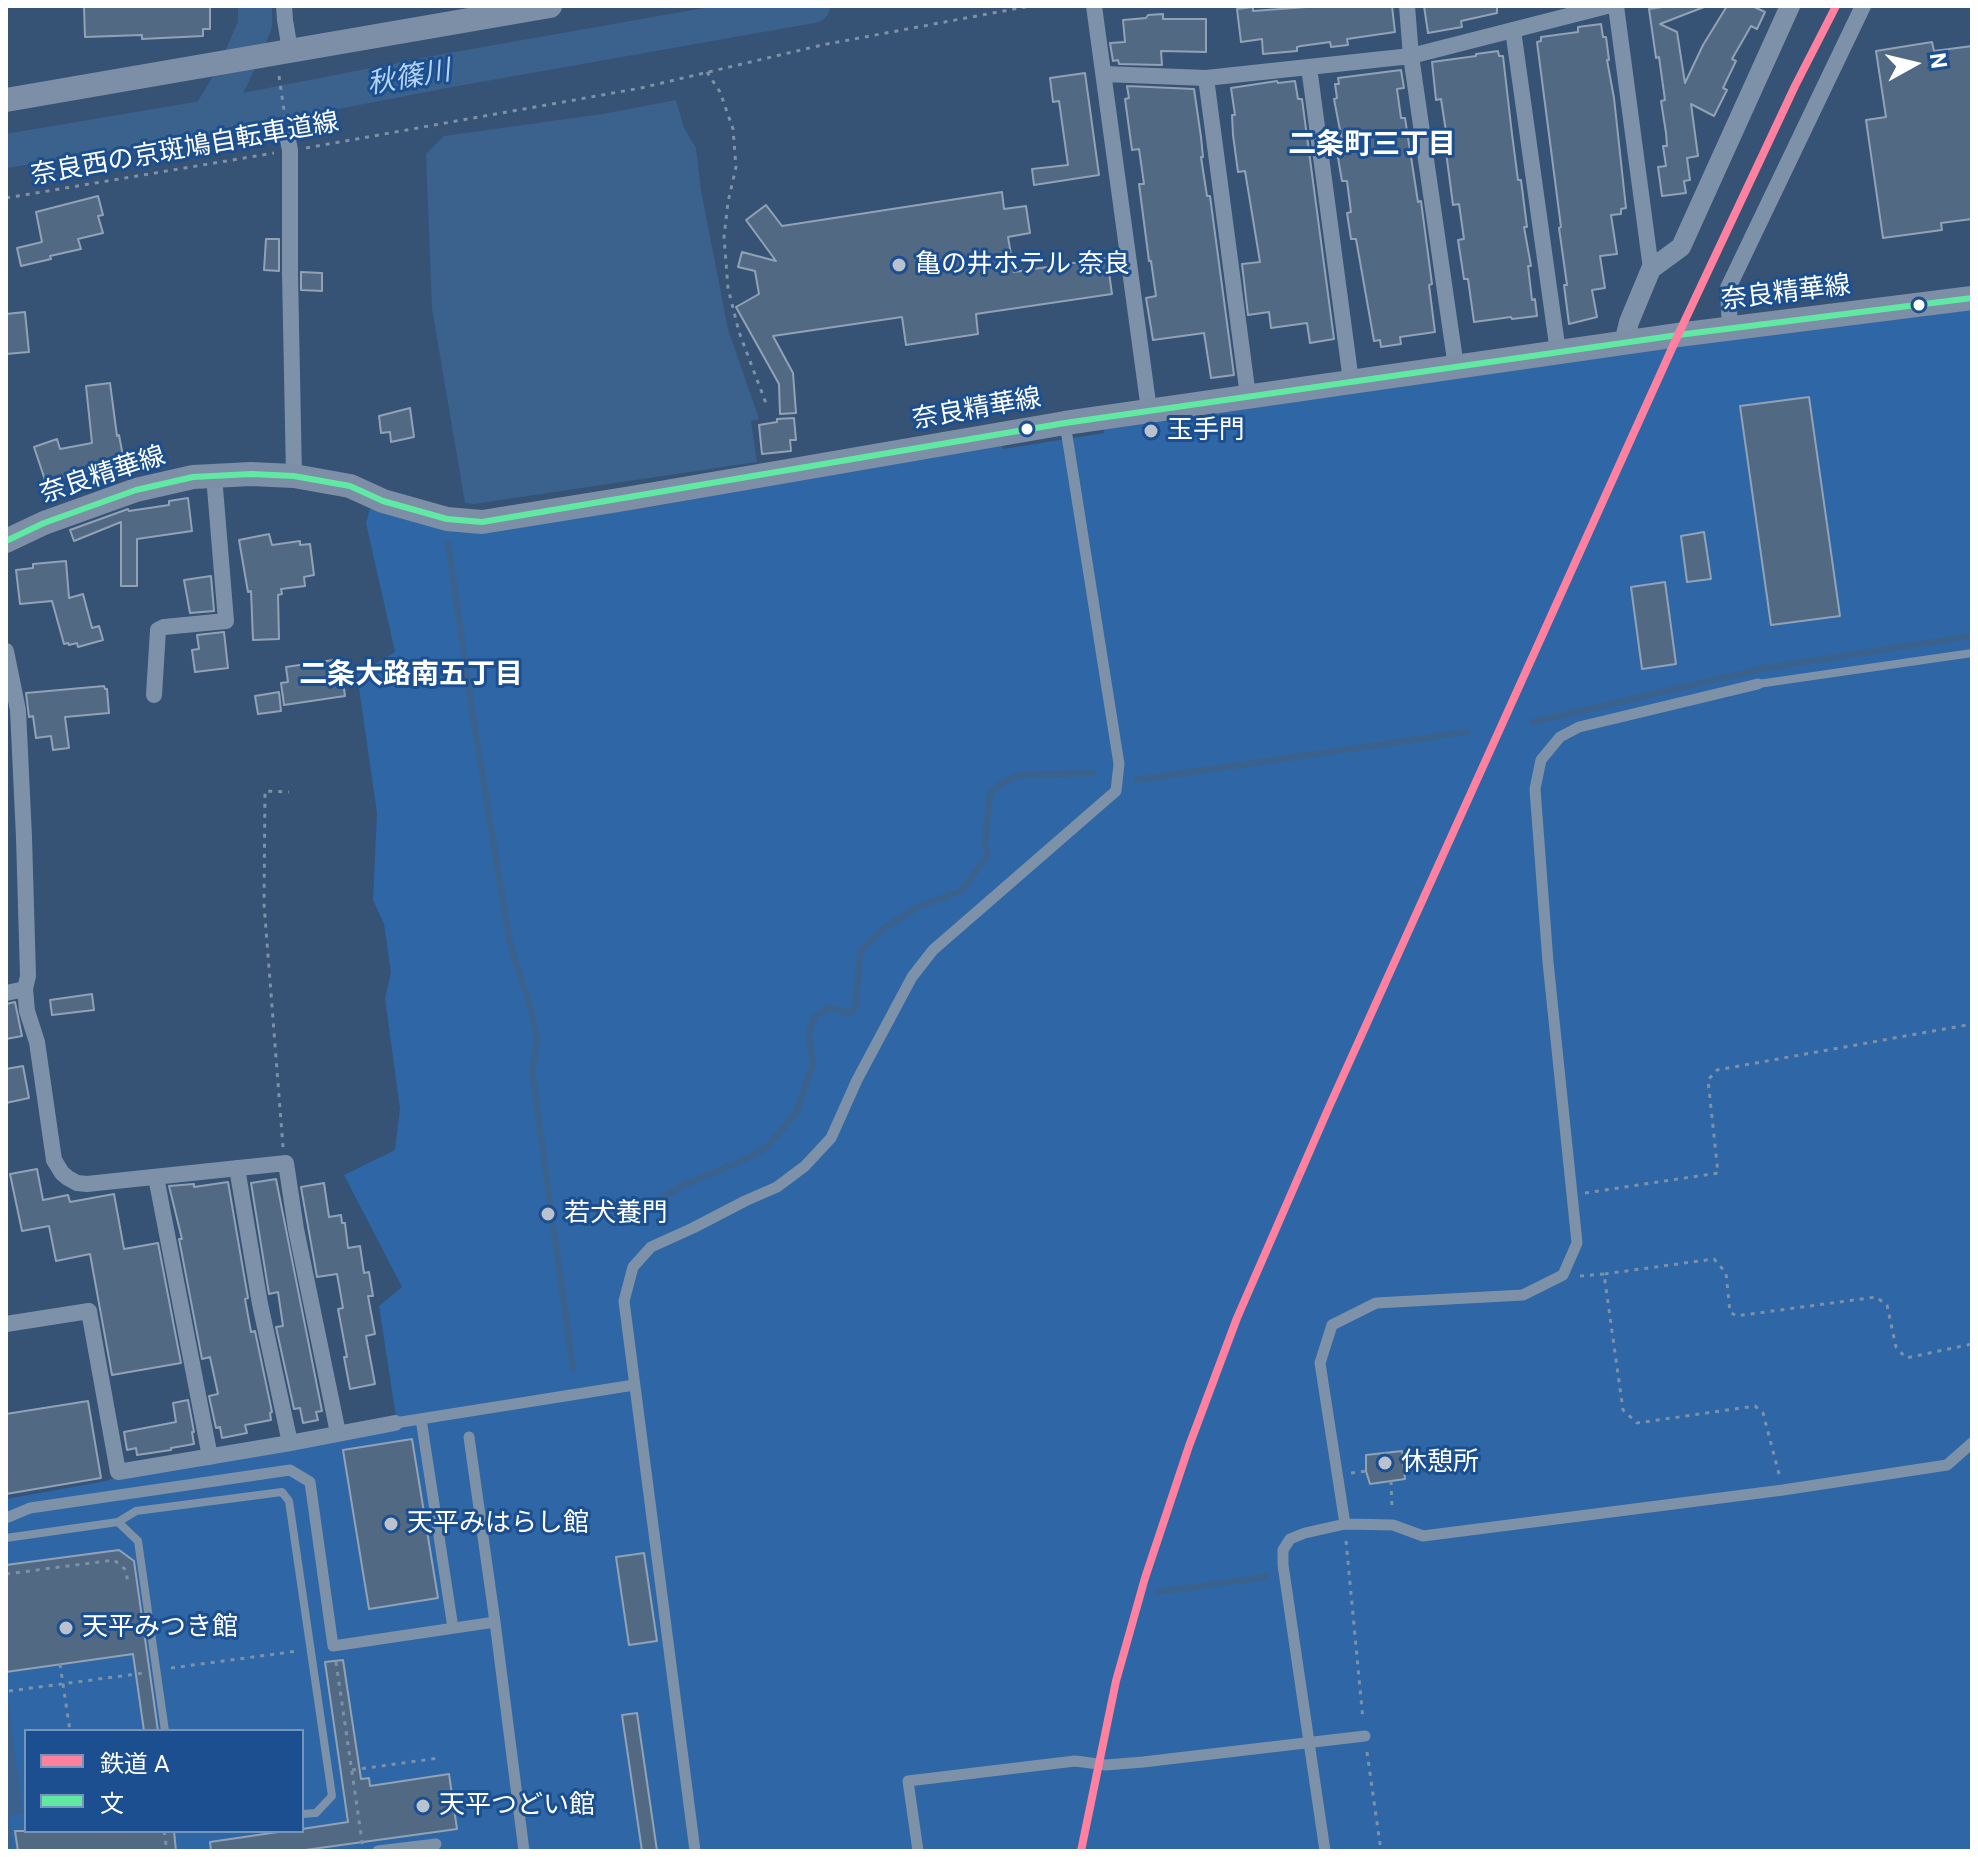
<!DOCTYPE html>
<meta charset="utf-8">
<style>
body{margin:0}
#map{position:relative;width:1978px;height:1857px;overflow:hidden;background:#365274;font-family:Roboto,"Noto Sans JP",sans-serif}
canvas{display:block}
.frame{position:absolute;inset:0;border:8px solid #fff;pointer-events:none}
.legend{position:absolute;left:24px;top:1729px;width:280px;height:104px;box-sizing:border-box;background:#1b4f8f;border:2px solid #7695bc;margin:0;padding:10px 14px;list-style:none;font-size:24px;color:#fff}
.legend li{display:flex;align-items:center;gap:16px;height:40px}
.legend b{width:40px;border:2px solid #7695bc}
.north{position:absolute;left:1874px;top:24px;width:80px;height:80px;-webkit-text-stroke:6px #1b4f8f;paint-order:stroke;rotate:82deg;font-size:22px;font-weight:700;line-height:32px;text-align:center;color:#fff}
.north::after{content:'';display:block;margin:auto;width:28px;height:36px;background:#fff;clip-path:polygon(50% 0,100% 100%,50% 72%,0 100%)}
</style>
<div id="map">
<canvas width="1978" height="1857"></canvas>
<div class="frame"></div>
<ul class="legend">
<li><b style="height:10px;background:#ff809f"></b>鉄道 A</li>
<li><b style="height:10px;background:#60e9a3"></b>文</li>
</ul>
<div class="north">N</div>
</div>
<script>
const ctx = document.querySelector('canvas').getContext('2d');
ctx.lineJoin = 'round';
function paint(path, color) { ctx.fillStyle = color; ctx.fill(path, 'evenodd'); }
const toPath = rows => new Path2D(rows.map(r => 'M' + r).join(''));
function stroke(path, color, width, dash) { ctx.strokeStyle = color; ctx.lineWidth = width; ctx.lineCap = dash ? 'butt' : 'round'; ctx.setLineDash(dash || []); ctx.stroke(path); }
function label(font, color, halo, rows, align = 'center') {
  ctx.font = font + ' Roboto,"Noto Sans JP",sans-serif'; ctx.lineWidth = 6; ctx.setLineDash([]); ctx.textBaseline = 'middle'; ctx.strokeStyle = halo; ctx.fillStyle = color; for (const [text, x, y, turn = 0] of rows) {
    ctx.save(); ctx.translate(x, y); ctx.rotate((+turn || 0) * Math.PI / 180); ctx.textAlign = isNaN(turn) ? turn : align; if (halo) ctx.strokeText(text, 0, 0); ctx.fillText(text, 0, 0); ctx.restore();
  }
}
const green = toPath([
 [1972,304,1972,1851,6,1851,6,1499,106,1481,122,1475,398,1430,379,1306,402,1287,344,1175,395,1150,400,1109,385,998,391,973,384,924,373,900,377,813,357,674,395,652,366,523,370,508,506,527,639,509,1001,443,1003,449,1104,433,1104,426],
 [26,1731,302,1731,302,1831,26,1831]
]);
const water = toPath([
 [676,100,684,128,696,148,701,190,728,329,759,419,751,421,757,462,474,504,465,503,432,309,426,154,444,136,602,114],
 [6,1687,23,1813,9,1816,13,1848,9,1848,10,1851,6,1851]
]);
const stream = toPath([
 [448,543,471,704,510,944,531,1009,537,1040,532,1071,573,1369],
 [1533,722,1766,668,1972,636],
 [1137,780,1467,732],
 [594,1210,652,1204,683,1185,732,1165,766,1148,796,1113,813,1064,809,1031,816,1015,830,1008,851,1013,856,1006,860,952,882,930,918,907,961,891,988,855,985,845,990,793,1002,783,1020,775,1093,773],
 [1158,1592,1266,1577]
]);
const river = toPath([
 [208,117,232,78,255,25,255,6],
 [6,151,208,117,445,71,813,6]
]);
const building = toPath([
 [84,6,210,6,210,29,203,29,203,36,142,39,142,35,85,37,84,6],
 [1320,6,1392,6,1395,32,1347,39,1348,45,1331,47,1330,42,1301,46,1297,47,1297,51,1263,54,1262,39,1241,42,1237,9,1253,7,1253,11,1320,6],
 [1424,6,1497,6,1497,13,1461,21,1462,27,1428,33,1424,6],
 [1669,6,1704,7,1660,24,1677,32,1685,83,1703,45,1727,6,1752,6,1765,12,1757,29,1751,26,1732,59,1736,61,1723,88,1727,90,1714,116,1691,104,1698,156,1687,158,1690,180,1684,181,1686,193,1662,196,1658,167,1666,166,1663,146,1667,146,1666,133,1661,101,1665,100,1659,57,1656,58,1649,9,1669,6],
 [1163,14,1163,19,1206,19,1206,52,1161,51,1162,65,1119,64,1118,60,1113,61,1110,43,1125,42,1123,20,1146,18,1148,15,1163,14],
 [1601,24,1603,37,1606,37,1609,60,1607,60,1614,98,1626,208,1621,209,1621,214,1611,215,1617,254,1600,256,1605,288,1592,290,1597,317,1569,324,1564,285,1567,285,1559,228,1561,227,1537,42,1541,41,1541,37,1578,32,1578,27,1601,24],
 [1932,42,1934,51,1972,46,1972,219,1941,223,1942,230,1883,238,1866,120,1886,117,1876,51,1932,42],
 [1498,51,1499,56,1503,56,1512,134,1518,180,1521,180,1527,227,1524,227,1531,266,1528,266,1532,300,1535,299,1537,316,1512,319,1511,317,1474,322,1468,279,1464,279,1458,240,1464,239,1459,204,1453,205,1446,152,1449,151,1441,99,1436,100,1432,62,1476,56,1476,54,1498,51],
 [1401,70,1404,88,1397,89,1401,118,1405,118,1418,202,1421,201,1432,284,1429,285,1435,332,1400,337,1401,344,1381,347,1380,340,1374,341,1356,239,1351,239,1347,213,1351,212,1347,181,1342,181,1337,152,1344,151,1334,99,1337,98,1335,84,1339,84,1338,78,1401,70],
 [1085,73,1099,175,1034,185,1032,169,1068,165,1059,101,1053,102,1050,78,1085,73],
 [1277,81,1278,83,1295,81,1298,99,1302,99,1334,339,1310,343,1307,323,1271,328,1269,312,1248,315,1242,264,1260,262,1245,171,1238,172,1233,135,1232,115,1235,115,1231,88,1277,81],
 [1127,86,1194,89,1201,137,1203,157,1201,157,1207,196,1210,196,1234,375,1211,378,1204,333,1153,340,1146,298,1156,296,1151,261,1149,261,1139,184,1144,184,1139,149,1132,150,1125,99,1129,98,1127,86],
 [1002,192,1004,209,1026,206,1030,233,1008,237,1014,272,1107,258,1112,294,976,314,978,334,906,345,902,317,773,336,793,373,796,413,780,414,779,384,736,307,759,294,755,271,738,267,742,252,776,261,746,220,766,205,782,226,1002,192],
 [98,196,103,215,98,216,103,233,78,239,81,249,50,256,51,259,21,266,17,248,42,242,36,212,98,196],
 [266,239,279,239,279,271,264,270,266,239],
 [301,272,322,273,322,291,301,290,301,272],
 [25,312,29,352,6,354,6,314,25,312],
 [110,383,117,436,119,435,124,462,100,466,100,470,64,477,46,483,34,447,57,439,60,449,92,443,86,386,110,383],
 [1809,397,1840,616,1771,625,1740,406,1809,397],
 [410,408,414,437,391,442,390,432,381,433,379,416,410,408],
 [794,418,796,440,790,440,791,451,762,454,759,425,777,422,777,419,794,418],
 [188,498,192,531,137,539,137,586,121,586,121,522,74,541,70,530,128,509,129,511,169,505,169,501,188,498],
 [1704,532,1711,579,1687,582,1681,536,1704,532],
 [269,534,272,545,300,541,300,545,310,544,314,575,304,577,305,586,281,589,282,594,278,595,279,639,253,640,251,591,248,592,239,540,269,534],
 [66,561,69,598,83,594,92,628,99,626,103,640,78,647,77,643,69,645,68,643,64,644,52,601,20,604,16,570,33,568,33,564,66,561],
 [211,576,214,611,190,613,184,580,211,576],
 [1665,582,1676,664,1642,669,1631,587,1665,582],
 [224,632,228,668,195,672,192,650,199,649,197,635,224,632],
 [340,659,345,696,284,705,281,683,288,682,286,667,340,659],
 [104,686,105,689,107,689,109,713,65,717,69,748,53,750,51,736,36,738,33,716,29,717,26,693,104,686],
 [279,692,281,711,258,714,255,696,279,692],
 [92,994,94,1010,52,1015,50,1000,92,994],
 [15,1002,22,1036,6,1039,6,1004,15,1002],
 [23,1066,29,1098,6,1103,6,1069,23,1066],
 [37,1169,43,1200,68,1195,70,1202,114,1194,124,1249,158,1243,181,1363,112,1375,90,1254,56,1261,49,1226,22,1231,10,1174,37,1169],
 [276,1179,322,1411,316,1412,318,1420,303,1423,300,1408,294,1409,276,1327,283,1326,278,1292,269,1294,251,1183,276,1179],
 [228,1182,248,1298,245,1299,251,1332,255,1331,272,1412,270,1413,271,1420,245,1425,247,1433,222,1438,220,1427,216,1428,209,1396,218,1394,210,1357,202,1359,179,1239,182,1239,169,1186,194,1184,194,1187,228,1182],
 [324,1183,329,1217,341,1215,342,1223,345,1223,348,1248,360,1246,364,1273,369,1272,373,1296,368,1296,375,1334,366,1336,375,1384,350,1389,344,1357,347,1357,338,1309,343,1308,337,1274,317,1277,301,1187,324,1183],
 [188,1400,194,1432,192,1432,194,1444,171,1448,171,1450,137,1455,136,1448,127,1450,124,1432,176,1422,173,1403,188,1400],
 [88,1401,101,1478,6,1494,6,1414,88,1401],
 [412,1439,438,1598,369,1609,343,1450,412,1439],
 [1402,1451,1405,1479,1370,1484,1366,1471,1366,1455,1402,1451],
 [119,1550,134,1561,158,1731,144,1731,133,1654,6,1672,6,1565,119,1550],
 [644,1553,657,1641,629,1645,616,1557,644,1553],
 [343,1660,361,1779,369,1778,370,1786,449,1774,457,1829,298,1851,211,1851,210,1842,285,1831,302,1831,302,1829,348,1822,325,1662,343,1660],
 [637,1713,657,1851,642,1851,622,1715,637,1713],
 [15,1831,174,1831,176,1851,18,1851,15,1831]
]);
const path = toPath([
 [707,72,720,92,733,129,736,167,728,202,724,237,728,288,739,332,767,406],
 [279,76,286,124],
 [306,148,641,88,822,45,1030,6],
 [6,198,274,153],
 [283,1147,264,904,265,791,289,792],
 [1585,1193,1718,1173,1708,1080,1717,1070,1972,1024],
 [1580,1276,1604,1274],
 [1351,1473,1366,1471],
 [1779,1474,1763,1413,1755,1406,1637,1423,1623,1410,1604,1274,1714,1259,1726,1273,1730,1312,1736,1316,1876,1297,1887,1305,1896,1347,1906,1358,1972,1344],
 [1391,1481,1392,1509],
 [1346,1541,1363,1720],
 [6,1574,114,1560,126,1570,128,1585],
 [336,1662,363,1848],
 [60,1664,70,1731],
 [171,1668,298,1651],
 [9,1691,144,1673],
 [1367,1752,1381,1851],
 [352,1770,439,1758],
 [164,1831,167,1851]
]);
const service = toPath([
 [1758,684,1972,653],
 [118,1522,138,1541,165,1731],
 [6,1538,118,1522,136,1511,282,1492,289,1501,332,1796,316,1813,302,1814]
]);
const pedestrian = toPath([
 [421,1419,453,1628],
 [395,1423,634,1385],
 [469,1437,495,1622,524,1851],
 [6,1518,30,1508,290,1470,310,1482,333,1646,495,1622],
 [1345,1524,1320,1363,1332,1325,1376,1303,1523,1295,1563,1275,1577,1243,1548,962,1535,789,1541,760,1560,737,1579,727,1758,684],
 [378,1851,436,1844],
 [695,1851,624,1301,633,1267,651,1247,693,1228,745,1201,777,1187,805,1166,831,1138,857,1080,912,977,933,950,1116,791,1119,764,1065,423],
 [918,1851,908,1781,1075,1761,1106,1765,1143,1762,1365,1736],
 [1325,1851,1283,1565,1283,1550,1290,1539,1305,1533,1345,1524,1393,1525,1423,1536,1783,1490,1947,1465,1972,1443]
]);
const minor = toPath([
 [284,6,285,20,290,50],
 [1094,6,1149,410],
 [1407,6,1411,56,1456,367],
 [1616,6,1651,269],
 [1513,30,1558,352],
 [1309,67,1351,381],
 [1104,74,1206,78,1411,56,1607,6],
 [1206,78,1248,396],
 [288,140,290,150,290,273,294,476],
 [1730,329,1728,288,1863,6],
 [6,651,18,710,24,837,28,976,25,989,27,1011,37,1042,54,1160,62,1173,68,1178,77,1183,87,1184,286,1163,296,1229,338,1433],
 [154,695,158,630,164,627,226,621,214,476],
 [6,993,25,989],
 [237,1168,260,1304,290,1443],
 [156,1177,210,1457],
 [6,1324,89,1311,118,1472,290,1443,395,1423]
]);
const tertiary = toPath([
 [1624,343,1629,322,1651,269,1681,247,1790,6]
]);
const primary = toPath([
 [6,100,550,6],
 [6,541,44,523,136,490,193,477,251,474,294,476,350,486,383,501,447,519,482,522,631,498,1065,423,1678,335,1972,298]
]);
const bus1 = toPath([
 [6,541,44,523,136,490,193,477,251,474,294,476,350,486,383,501,447,519,482,522,1065,423,1678,335,1972,298]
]);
const rail1 = toPath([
 [1081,1851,1116,1681,1145,1578,1189,1446,1237,1318,1329,1107,1678,335,1795,86,1836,6]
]);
const markers = [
 [899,265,8,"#b9c2ce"],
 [1919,305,7,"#fff"],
 [1027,429,7,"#fff"],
 [1151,431,8,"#b9c2ce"],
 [548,1214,8,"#b9c2ce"],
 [1385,1463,8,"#b9c2ce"],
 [391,1524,8,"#b9c2ce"],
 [66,1628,8,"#b9c2ce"],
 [423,1806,8,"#b9c2ce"]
];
const streetNames = [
 ["奈良西の京斑鳩自転車道線",185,150,-10],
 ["奈良精華線",1786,294,-7],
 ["奈良精華線",977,410,-10],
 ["奈良精華線",103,476,-18]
];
const poiNames = [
 ["亀の井ホテル 奈良",915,265],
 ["玉手門",1167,431],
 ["若犬養門",564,1214],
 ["休憩所",1401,1463],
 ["天平みはらし館",407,1524],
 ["天平みつき館",82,1628],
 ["天平つどい館",439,1806]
];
const waterNames = [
 ["秋篠川",409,79,-10]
];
const neighbourhoodNames = [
 ["二条町三丁目",1372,146],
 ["二条大路南五丁目",411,676]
];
paint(green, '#2f66a5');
paint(water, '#3b618d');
stroke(stream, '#3b618d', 6);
stroke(river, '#3b618d', 34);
paint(building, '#526984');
stroke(building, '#92a2b6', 2);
stroke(path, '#7d92a8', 3, [4, 6]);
stroke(service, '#7d92a8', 8);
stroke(pedestrian, '#7d92a8', 11);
stroke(minor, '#7d92a8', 16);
stroke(tertiary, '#7d92a8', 20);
stroke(primary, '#7d8ea7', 24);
stroke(bus1, '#60e9a3', 6);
stroke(rail1, '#ff809f', 8);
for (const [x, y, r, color] of markers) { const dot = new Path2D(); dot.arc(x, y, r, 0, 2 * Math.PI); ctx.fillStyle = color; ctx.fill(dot); stroke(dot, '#1b4f8f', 3); }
label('26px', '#fff', '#1b4f8f', streetNames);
label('26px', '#fff', '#1b4f8f', poiNames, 'left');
label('italic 28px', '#b5d3f5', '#1b4f8f', waterNames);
label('bold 28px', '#fff', '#1b4f8f', neighbourhoodNames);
</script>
